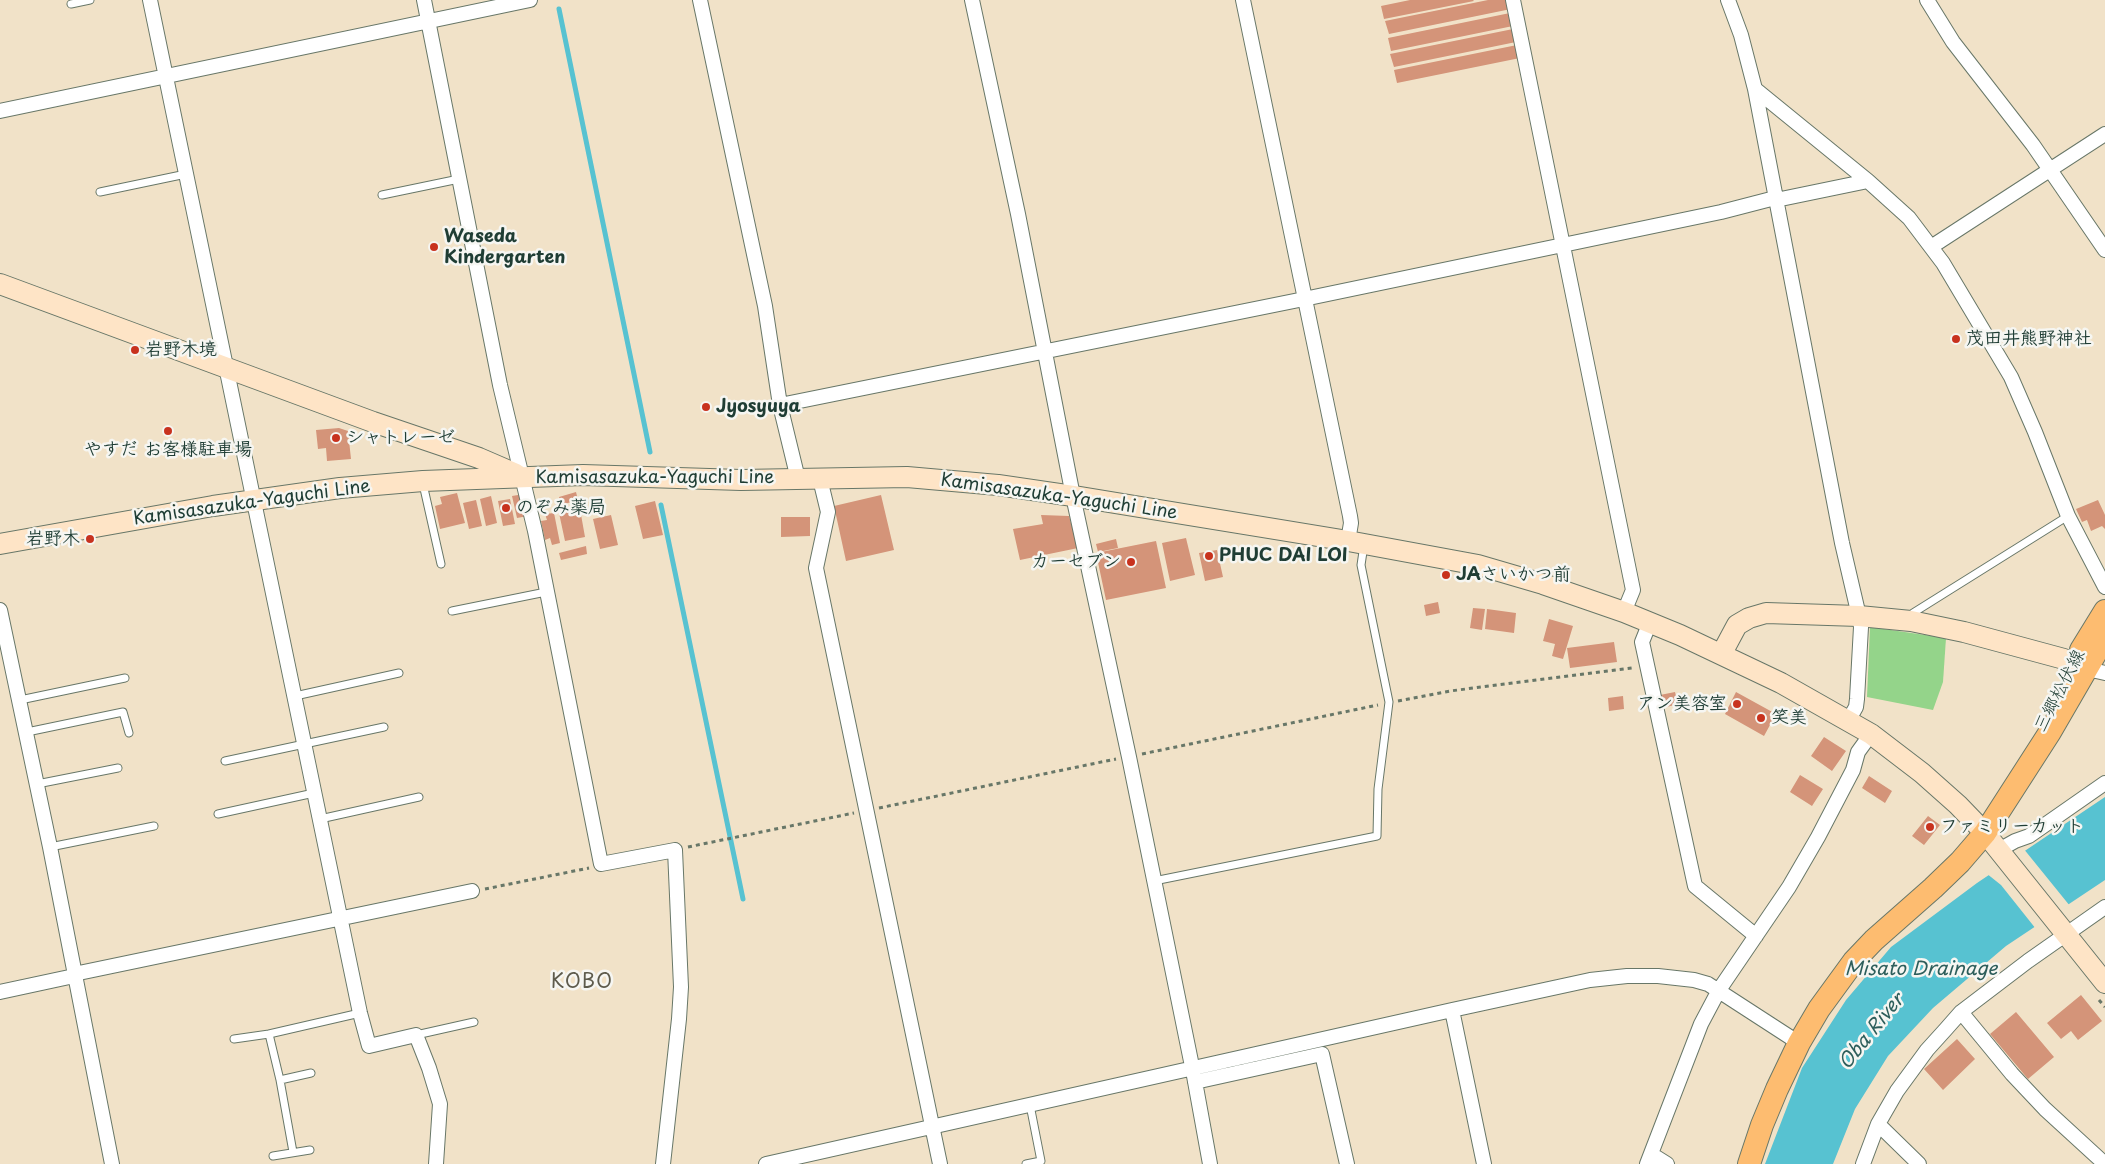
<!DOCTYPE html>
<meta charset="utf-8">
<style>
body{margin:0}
canvas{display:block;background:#f1e2c8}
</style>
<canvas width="2105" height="1164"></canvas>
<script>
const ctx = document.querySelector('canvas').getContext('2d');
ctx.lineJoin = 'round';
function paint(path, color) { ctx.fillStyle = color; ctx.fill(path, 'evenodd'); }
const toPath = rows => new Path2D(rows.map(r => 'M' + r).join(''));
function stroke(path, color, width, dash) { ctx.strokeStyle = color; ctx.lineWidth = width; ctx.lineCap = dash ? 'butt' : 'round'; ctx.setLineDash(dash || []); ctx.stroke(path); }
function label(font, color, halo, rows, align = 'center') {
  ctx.font = font + ' "Playpen Sans","Klee One",sans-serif'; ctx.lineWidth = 5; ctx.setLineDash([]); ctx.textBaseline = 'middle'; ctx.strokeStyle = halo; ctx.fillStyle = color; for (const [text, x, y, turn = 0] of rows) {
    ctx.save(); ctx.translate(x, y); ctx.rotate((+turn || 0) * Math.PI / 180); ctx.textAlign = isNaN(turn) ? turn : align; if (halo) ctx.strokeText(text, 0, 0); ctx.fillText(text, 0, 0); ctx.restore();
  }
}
const green = toPath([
 [1870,627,1946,638,1943,682,1933,710,1867,697]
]);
const water = toPath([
 [2105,797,2105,880,2006,946,1933,1008,1888,1056,1855,1109,1833,1164,1765,1164,1802,1068,1846,1000,1891,947,1977,883]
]);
const pier = toPath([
 [2023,848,2070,906,2036,929,2001,885,1986,873]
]);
const stream = toPath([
 [559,9,650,452],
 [661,505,743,899]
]);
const building = toPath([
 [1410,0,1473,0,1474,1,1384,19,1381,6],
 [1488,0,1509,0,1511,9,1389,34,1385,21],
 [1510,13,1513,26,1391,51,1388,38],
 [1513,29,1516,42,1394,67,1390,54],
 [1517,45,1520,58,1397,83,1394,70],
 [339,428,348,431,351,459,327,461,326,448,318,449,316,430],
 [576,492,578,500,561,505,559,497],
 [457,493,465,523,440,529,435,506,442,504,440,497],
 [524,494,528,516,517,518,512,496],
 [881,495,894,550,846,561,834,506],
 [491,496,497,523,486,526,480,499],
 [510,499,515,524,503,526,498,501],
 [476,500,482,526,469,529,463,503],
 [2098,500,2105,515,2105,529,2102,526,2091,531,2087,520,2082,522,2076,509],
 [655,501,663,535,643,539,635,506],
 [580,509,585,537,565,541,559,513],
 [554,513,560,543,552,545,550,538,545,540,541,521,547,520,545,514],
 [611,515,618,545,600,549,593,519],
 [1041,515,1069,516,1078,548,1020,560,1013,529,1043,524],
 [781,517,810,517,810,536,781,537],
 [1186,538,1195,575,1170,581,1162,543],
 [1116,539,1118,548,1098,552,1096,544],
 [1156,541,1166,588,1106,600,1096,553],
 [586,546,587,554,561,560,559,553],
 [1217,550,1223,577,1205,581,1199,553],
 [1438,602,1440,613,1426,616,1424,605],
 [1473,608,1485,609,1482,630,1470,628],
 [1487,609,1516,613,1514,633,1485,629],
 [1549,619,1573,626,1563,659,1552,656,1555,644,1543,641],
 [1614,642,1617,662,1570,668,1567,648],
 [1675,692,1678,704,1663,708,1660,695],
 [1736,692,1776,714,1764,736,1725,714],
 [1623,696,1624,709,1609,711,1608,698],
 [1824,737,1846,751,1832,771,1811,756],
 [1800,775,1823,789,1812,806,1790,792],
 [1869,776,1892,791,1885,803,1862,788],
 [1928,816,1940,825,1924,845,1912,836],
 [2081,995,2102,1021,2078,1040,2071,1031,2061,1039,2047,1023],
 [2016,1012,2054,1057,2028,1079,1990,1034],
 [1957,1039,1975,1059,1943,1090,1924,1069]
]);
const path = toPath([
 [1398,701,1450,691,1632,668],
 [1142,754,1378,705],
 [879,808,1116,759],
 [688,847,854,813],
 [485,889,589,868],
 [2099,1000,2105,1007]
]);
const lane = toPath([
 [71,4,90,0],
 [100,192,186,174],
 [382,195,459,179],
 [423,484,441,564],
 [452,611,546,592],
 [1912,618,1913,613,2068,516],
 [295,696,399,673],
 [20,700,125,678],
 [27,732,123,712,129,733],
 [225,761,384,727],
 [37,784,118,768],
 [218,814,314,793],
 [320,819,419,797],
 [50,847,154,826],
 [1154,881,1377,836,1378,789,1389,702,1361,565,1364,545],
 [269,1034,280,1080,293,1152],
 [416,1035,474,1022],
 [234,1039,269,1034,360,1013],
 [280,1080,311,1073],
 [273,1156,310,1150],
 [1026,1164,1041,1161,1030,1105]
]);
const street = toPath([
 [150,0,360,1013,369,1046,416,1035,429,1068,440,1104,436,1164],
 [424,0,500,385,535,531,601,864,675,850,681,987,679,1019,663,1164],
 [700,0,765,306,780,405,798,479],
 [972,0,1018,214,1073,496,1129,757,1194,1076,1210,1164],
 [1243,0,1350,516,1351,523,1348,541],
 [1513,0,1633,590,1624,612],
 [1728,0,1741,35,1755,89,1842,543,1859,616,1861,627,1857,699,1856,707,1848,721],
 [1927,0,1953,42,2033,145,2105,250],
 [1755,89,1868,181,1909,218,1943,263,2011,377,2035,432,2068,516,2105,587],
 [0,111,530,0],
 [1776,200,1868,181],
 [1931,247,2105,134],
 [780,405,1304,299,1721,212,1775,198],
 [820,479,828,512,816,568,940,1164],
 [0,610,50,847,112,1164],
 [1650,622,1642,642,1695,886,1756,936],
 [2087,669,2105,673],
 [1999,850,2015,841,2029,836,2105,783],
 [0,992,74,976,74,974,472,891],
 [1452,1010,1484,1164],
 [1961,1012,2012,1074,2045,1109,2105,1164],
 [1195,1082,1322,1054,1347,1164],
 [1878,1124,1919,1164],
 [1651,1154,1667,1164],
 [766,1164,1452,1010,1590,980,1627,976,1658,976,1694,980,1708,984,1799,1043],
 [1647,1164,1701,1024,1719,990,1789,887,1818,837,1853,770,1858,752,1871,734],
 [1863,1164,1878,1124,1897,1091,1927,1050,1946,1029,1961,1012,2028,961,2105,907]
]);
const secondary = toPath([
 [0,284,373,422,479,458,516,474],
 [0,544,213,506,340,488,423,481,583,475,741,480,907,477,998,485,1073,496,1348,541,1478,565,1543,584,1624,612,1680,635,1781,683,1871,734,1922,773,1958,805,1985,833,2105,983],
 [1722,653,1737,625,1749,618,1766,613,1859,616,1911,621,1964,632,2064,659,2073,664]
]);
const primary = toPath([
 [2081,650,2105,611],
 [1749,1164,1762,1125,1777,1089,1799,1043,1819,1009,1854,961,1874,940,1933,888,1960,862,1985,833,2050,732,2105,637]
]);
const markers = [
 [434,247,5,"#c8321e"],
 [1956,339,5,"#c8321e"],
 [135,350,5,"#c8321e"],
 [706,407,5,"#c8321e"],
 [168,431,5,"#c8321e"],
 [336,438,5,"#c8321e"],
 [506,508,5,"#c8321e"],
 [90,539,5,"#c8321e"],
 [1209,556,5,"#c8321e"],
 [1131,562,5,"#c8321e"],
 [1446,575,5,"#c8321e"],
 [1737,704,5,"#c8321e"],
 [1761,718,5,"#c8321e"],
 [1930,827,5,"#c8321e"]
];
const poiNames = [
 ["Waseda",444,237],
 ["Kindergarten",444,258],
 ["茂田井熊野神社",1966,339],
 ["岩野木境",145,350],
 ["Jyosyuya",716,407],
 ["シャトレーゼ",346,438],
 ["やすだ お客様駐車場",168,450,"center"],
 ["のぞみ薬局",516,508],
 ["岩野木",80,539,"right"],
 ["PHUC DAI LOI",1219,556],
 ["カーセブン",1121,562,"right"],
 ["JAさいかつ前",1456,575],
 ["アン美容室",1727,704,"right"],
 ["笑美",1771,718],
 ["ファミリーカット",1940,827]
];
const streetNames = [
 ["Kamisasazuka-Yaguchi Line",655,478],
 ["Kamisasazuka-Yaguchi Line",1059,497,8],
 ["Kamisasazuka-Yaguchi Line",252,503,-8],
 ["三郷松伏線",2060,691,-63]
];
const waterNames = [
 ["Misato Drainage",1921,970],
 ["Oba River",1872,1032,-51]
];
const quarterNames = [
 ["KOBO",582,982]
];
paint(green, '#94d48a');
paint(water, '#57c2d1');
paint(pier, '#f1e2c8');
stroke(stream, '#57c2d1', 5);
paint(building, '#d49479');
stroke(lane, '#687768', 9);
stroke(street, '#687768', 16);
stroke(secondary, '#687768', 22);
stroke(primary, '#687768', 24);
stroke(path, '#687768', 3, [4, 4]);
stroke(lane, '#fff', 7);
stroke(street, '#fff', 14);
stroke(secondary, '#fee4c6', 20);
stroke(primary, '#fdbc70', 22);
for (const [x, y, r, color] of markers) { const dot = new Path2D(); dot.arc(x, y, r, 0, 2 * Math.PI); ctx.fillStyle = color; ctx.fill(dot); stroke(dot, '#f6f6f2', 2); }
label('bold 18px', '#1f3d34', '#f6f6f2', poiNames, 'left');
label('18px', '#1f3d34', '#f6f6f2', streetNames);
label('italic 19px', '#2d5e5b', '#f6f6f2', waterNames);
ctx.letterSpacing = '1px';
label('20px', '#5e5b4c', '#f6f6f2', quarterNames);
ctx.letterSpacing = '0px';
</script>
